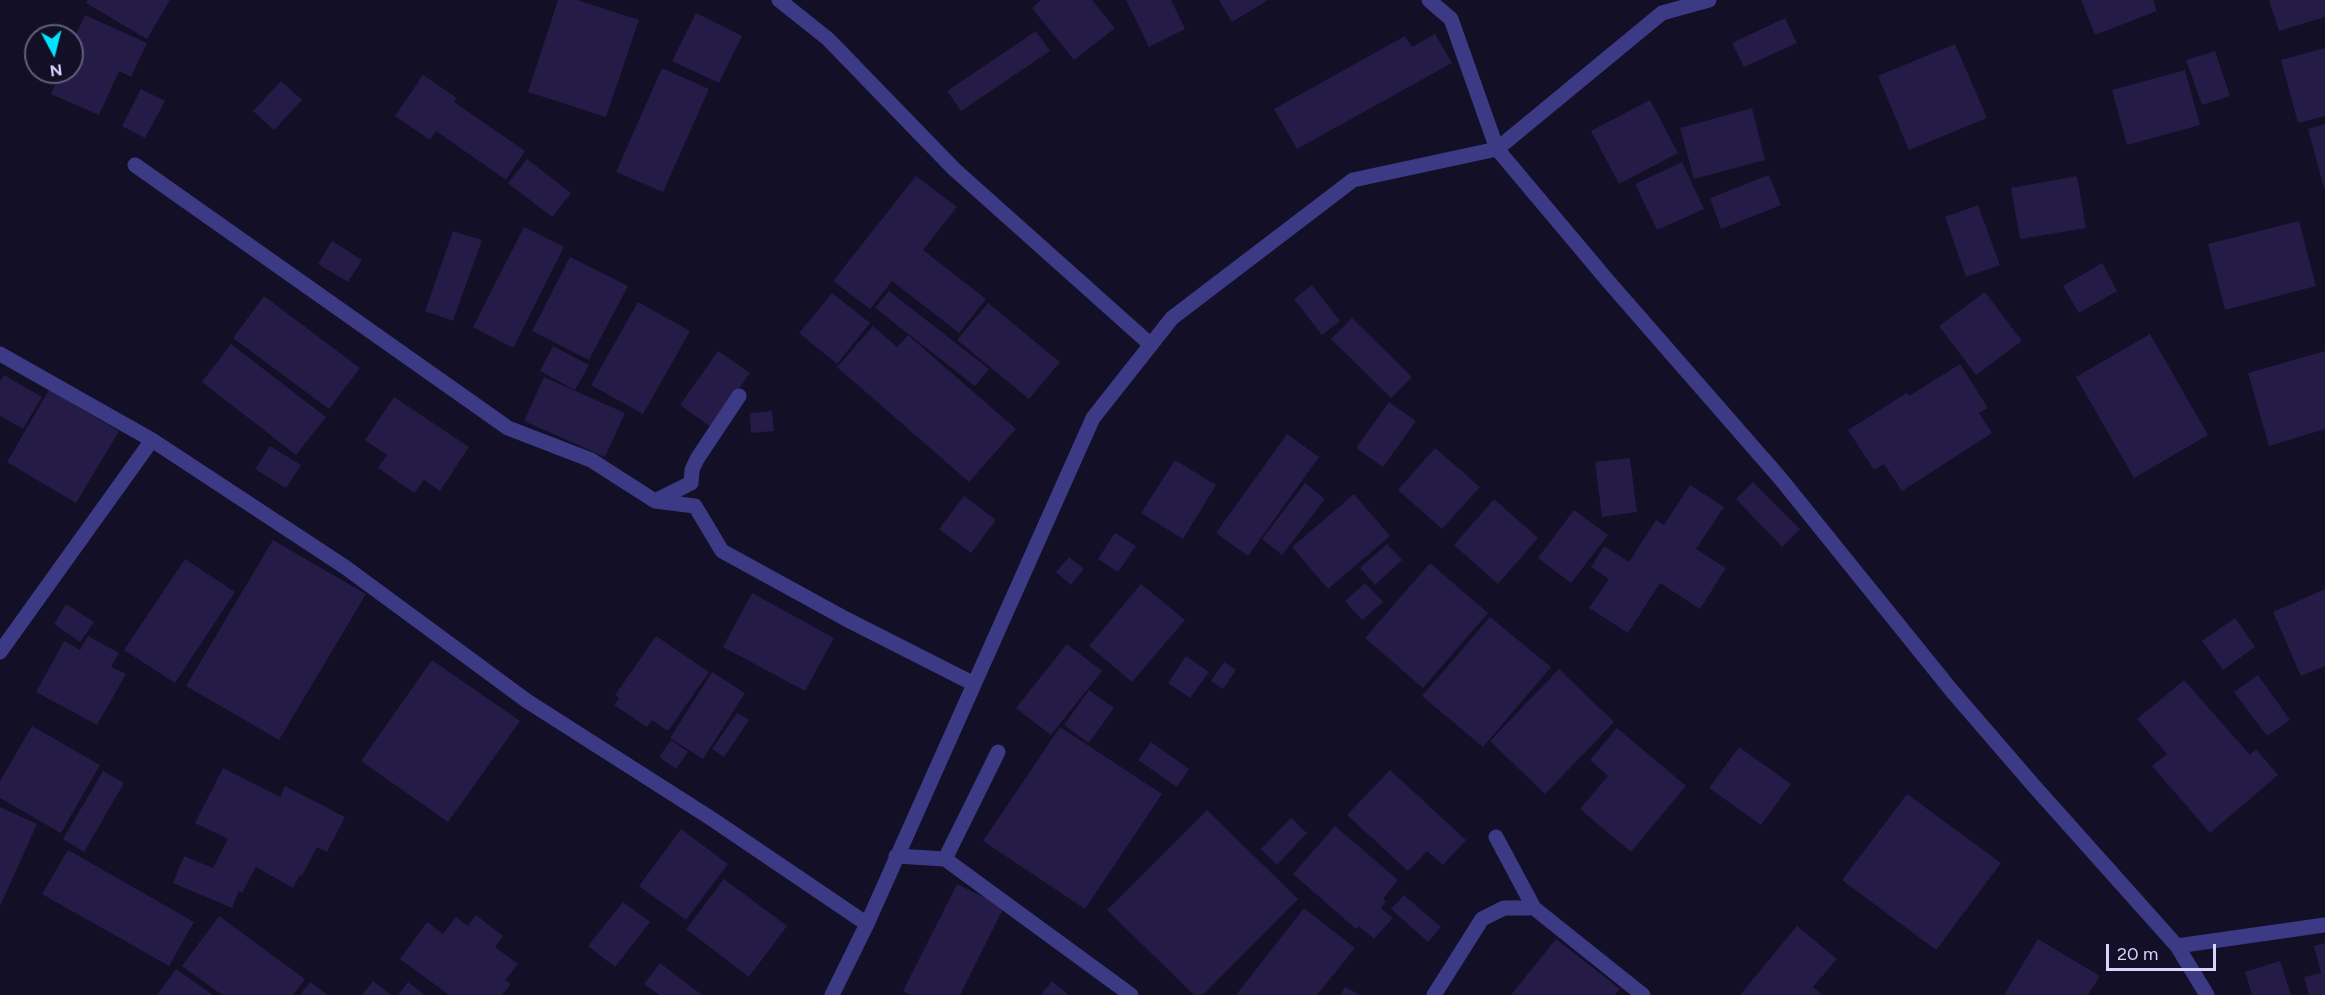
<!DOCTYPE html>
<style>
body{margin:0}
#map{position:relative;width:2325px;height:995px;overflow:hidden;background:#130f26;font-family:Figtree,sans-serif}
canvas{display:block}
.north{position:absolute;left:24px;top:24px;width:60px;height:60px;box-sizing:border-box;background:#130f26;border:2px solid #625e7d;border-radius:50%;rotate:173deg;font-size:16px;font-weight:700;line-height:24px;text-align:center;color:#d9d4ff}
.north::after{content:'';display:block;margin:auto;width:21px;height:27px;background:#00e5ff;clip-path:polygon(50% 0,100% 100%,50% 72%,0 100%)}
.scale{position:absolute;left:2106px;top:944px;width:110px;height:27px;box-sizing:border-box;border:3px solid #d9d4ff;border-top:0;padding-left:8px;font-size:18px;line-height:21px;white-space:nowrap;color:#d9d4ff;-webkit-text-stroke:4px #130f26;paint-order:stroke}
</style>
<div id="map">
<canvas width="2325" height="995"></canvas>
<div class="north">N</div>
<div class="scale">20 m</div>
</div>
<script>
const ctx = document.querySelector('canvas').getContext('2d');
ctx.lineJoin = 'round';
function paint(path, color) { ctx.fillStyle = color; ctx.fill(path, 'evenodd'); }
const toPath = rows => new Path2D(rows.map(r => 'M' + r).join(''));
function stroke(path, color, width, dash) { ctx.strokeStyle = color; ctx.lineWidth = width; ctx.lineCap = dash ? 'butt' : 'round'; ctx.setLineDash(dash || []); ctx.stroke(path); }
const building = toPath([
 [88,0,170,0,147,39,86,3],
 [558,0,577,0,639,20,606,117,528,92],
 [1041,0,1092,0,1115,28,1074,60,1032,8],
 [1126,0,1171,0,1185,29,1149,47],
 [1219,0,1268,0,1232,22],
 [2081,0,2153,0,2157,11,2095,35],
 [2269,0,2325,0,2325,17,2279,31],
 [696,13,742,36,719,83,672,61],
 [85,15,147,43,131,77,119,71,99,115,51,94,61,72,72,72,72,42],
 [1785,18,1797,43,1744,67,1732,43],
 [1036,31,1050,51,961,111,947,91],
 [1435,34,1452,63,1297,149,1274,109,1405,36,1412,47],
 [1955,44,1987,118,1909,150,1878,76],
 [2325,48,2325,116,2298,123,2281,60],
 [2215,51,2230,96,2202,105,2186,60],
 [662,68,709,89,663,192,616,172],
 [2185,70,2200,125,2127,145,2112,90],
 [423,75,457,98,454,102,525,151,506,180,436,131,430,140,395,116],
 [281,81,302,100,274,130,253,111],
 [141,89,165,101,145,138,122,126],
 [1650,100,1678,153,1619,184,1591,131],
 [1752,108,1765,160,1694,179,1680,128],
 [2325,124,2325,187,2324,188,2308,129],
 [527,159,571,193,552,217,508,183],
 [1682,162,1704,209,1657,230,1635,184],
 [1769,175,1781,205,1721,229,1710,198],
 [916,176,957,207,923,250,986,299,959,333,892,281,870,309,833,281],
 [2077,176,2086,228,2020,239,2011,188],
 [1978,205,2000,265,1966,277,1945,217],
 [2299,221,2316,286,2225,310,2208,244],
 [524,227,564,247,513,348,473,327],
 [453,231,482,240,453,321,425,311],
 [332,241,362,260,348,282,318,264],
 [570,257,628,286,589,360,532,331],
 [2102,263,2117,291,2079,313,2063,286],
 [1312,285,1340,321,1322,335,1294,299],
 [889,291,989,369,975,386,875,308],
 [1985,292,2022,341,1976,375,1939,326],
 [832,293,870,323,837,364,799,333],
 [264,296,360,368,329,409,233,338],
 [638,302,690,331,643,414,591,385],
 [988,303,1060,362,1029,399,957,340],
 [1352,318,1412,377,1391,398,1331,339],
 [873,326,897,347,908,335,1016,429,969,482,837,367],
 [2150,334,2208,435,2134,478,2076,377],
 [231,344,326,417,296,455,202,382],
 [553,346,589,365,575,390,540,371],
 [718,351,750,373,711,427,680,405],
 [2325,351,2325,429,2269,446,2248,373],
 [1960,364,1988,408,1979,413,1992,433,1902,491,1884,464,1874,470,1848,430,1907,393,1909,396],
 [4,375,42,397,23,429,0,416,0,381],
 [544,377,625,413,605,457,524,421],
 [49,390,119,431,76,503,7,462],
 [394,397,469,447,440,491,424,480,414,493,378,468,387,455,365,440],
 [1389,402,1416,421,1383,467,1356,448],
 [772,411,774,431,751,433,750,413],
 [1287,434,1319,457,1248,556,1216,533],
 [270,446,301,465,286,488,255,469],
 [1435,448,1480,487,1442,529,1398,490],
 [1630,458,1637,512,1602,517,1595,462],
 [1175,460,1216,485,1183,539,1141,513],
 [1753,482,1800,529,1782,547,1736,499],
 [1305,483,1325,499,1282,555,1262,539],
 [1690,485,1724,507,1696,549,1726,568,1700,609,1660,583,1628,633,1589,608,1609,579,1591,567,1604,546,1629,562,1656,520,1664,525],
 [1354,494,1390,536,1328,589,1292,547],
 [964,496,996,520,971,553,939,529],
 [1494,499,1538,538,1498,584,1454,545],
 [1574,510,1608,535,1571,583,1538,558],
 [1115,533,1136,546,1118,572,1098,559],
 [273,540,366,594,279,740,186,686],
 [1387,544,1402,560,1375,585,1360,568],
 [1069,557,1084,569,1071,585,1056,572],
 [185,559,235,592,175,683,124,650],
 [1430,563,1488,613,1423,688,1365,638],
 [1365,583,1383,602,1362,620,1345,601],
 [1141,584,1185,620,1132,682,1089,646],
 [2325,589,2325,666,2301,676,2273,612],
 [752,593,834,638,805,691,723,647],
 [66,604,94,622,80,642,54,624],
 [1490,617,1551,667,1483,747,1422,696],
 [2235,618,2255,647,2223,670,2202,641],
 [88,636,119,653,111,667,126,674,97,725,36,692,64,641,80,650],
 [656,636,709,672,668,731,652,720,647,727,614,705,619,698,615,695],
 [1067,644,1102,671,1051,735,1016,708],
 [1186,656,1209,672,1190,698,1168,683],
 [432,660,520,721,448,822,361,761],
 [1224,662,1236,670,1223,689,1211,681],
 [1559,669,1614,722,1545,794,1490,741],
 [712,672,745,693,703,759,670,738],
 [2258,675,2290,720,2267,736,2234,692],
 [2184,680,2250,755,2256,749,2278,775,2210,833,2152,766,2167,754,2137,719],
 [1089,690,1114,708,1089,743,1064,725],
 [737,713,749,720,724,757,712,749],
 [32,726,100,765,61,833,0,798,0,781],
 [1060,727,1162,794,1085,909,983,841],
 [1617,728,1686,786,1631,852,1580,809,1608,776,1590,760],
 [671,740,688,752,676,769,659,757],
 [1151,742,1189,769,1177,787,1138,760],
 [1739,747,1791,784,1761,825,1709,788],
 [223,768,280,797,285,786,345,817,327,852,317,847,302,876,300,875,293,888,256,867,242,893,239,891,232,908,173,883,184,856,213,868,228,839,195,823],
 [1390,770,1466,840,1443,865,1427,851,1408,871,1347,815],
 [103,771,124,783,84,852,63,839],
 [1907,794,2001,863,1936,950,1842,880],
 [0,807,37,824,0,906],
 [1207,810,1298,899,1203,995,1194,995,1107,910],
 [1291,818,1307,833,1277,865,1261,849],
 [1335,826,1398,880,1383,899,1386,902,1381,908,1393,918,1374,939,1359,926,1356,929,1293,874],
 [681,829,728,864,686,920,639,886],
 [68,850,194,922,169,966,42,894],
 [724,879,787,926,749,977,686,929],
 [957,884,1004,907,960,995,910,995,903,991],
 [1404,895,1441,927,1428,942,1391,909],
 [623,902,650,922,615,967,588,946],
 [1304,908,1355,948,1317,995,1236,995],
 [476,915,503,936,495,947,518,964,505,980,511,984,502,995,449,995,400,959,427,922,443,934,456,917,468,926],
 [219,916,305,979,293,995,222,995,182,966],
 [1797,926,1837,959,1813,987,1822,995,1740,995],
 [1556,939,1620,989,1615,995,1511,995],
 [2038,939,2100,976,2088,995,2004,995],
 [2325,943,2325,995,2309,995,2304,977,2321,973,2314,946],
 [2280,961,2291,995,2252,995,2245,972],
 [660,963,702,995,659,995,644,984],
 [176,969,213,995,157,995],
 [373,981,391,995,362,995],
 [1052,981,1069,995,1041,995],
 [310,982,328,995,300,995],
 [408,982,425,995,398,995],
 [1345,987,1360,995,1340,995]
]);
const minor = toPath([
 [779,0,828,39,954,169,1151,345],
 [1429,0,1451,19,1497,149,1608,281,1780,478,1952,691,2034,786,2177,946,2207,995],
 [135,165,508,428,591,460,655,501],
 [0,354,152,440,345,567,527,701,712,819,867,924],
 [739,396,697,459,692,470,691,483,655,501,695,506,722,551,846,619,974,684],
 [0,652,152,440],
 [1496,837,1534,908],
 [896,856,945,859,1131,995],
 [945,859,998,752],
 [2177,946,2325,925],
 [832,995,867,924,1093,418,1172,318,1353,180,1497,149,1662,13,1709,0],
 [1434,995,1482,919,1504,908,1534,908,1643,995]
]);
paint(building, '#241b47');
stroke(minor, '#3d3a85', 15);
</script>
